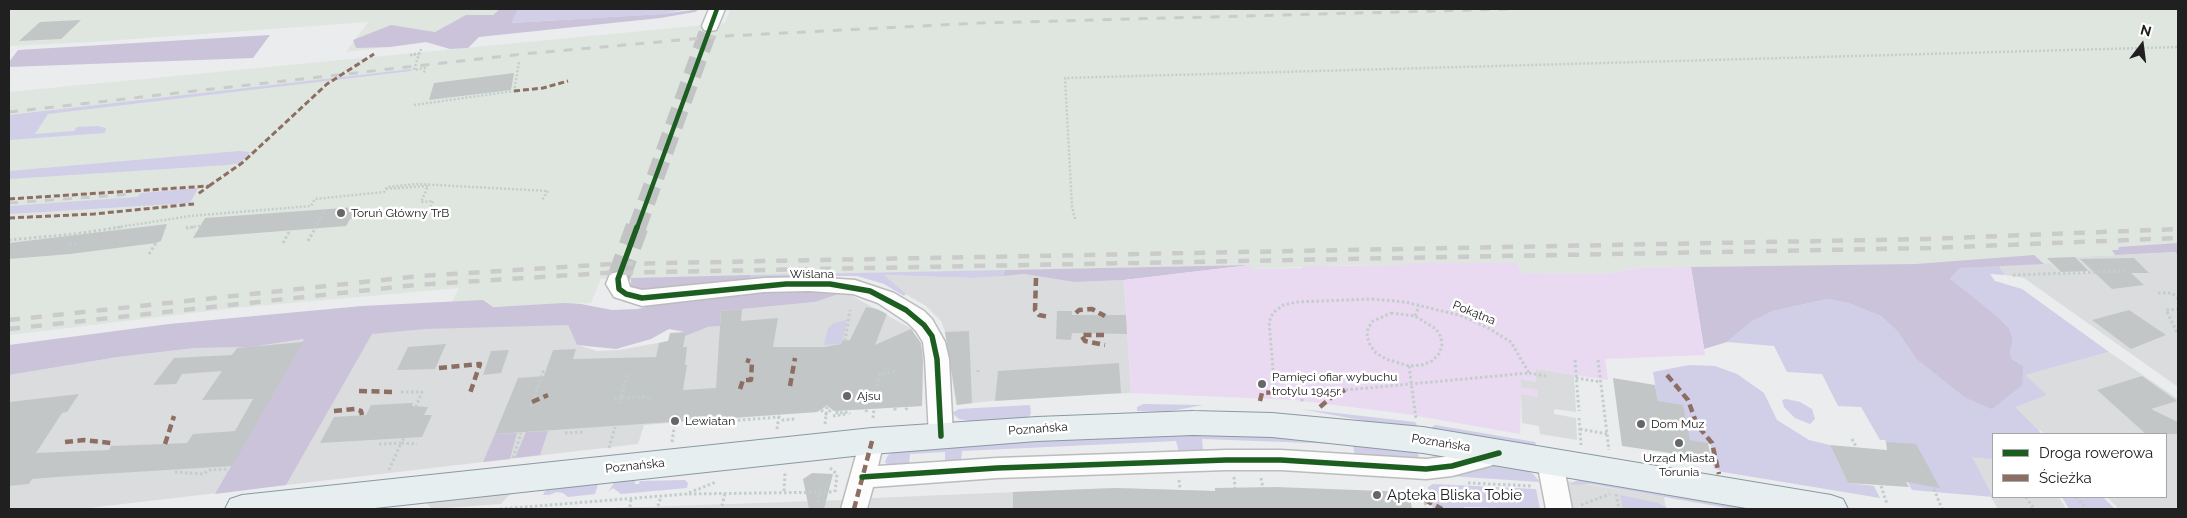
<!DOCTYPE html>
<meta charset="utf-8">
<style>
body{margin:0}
#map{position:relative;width:2187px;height:518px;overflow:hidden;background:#eaecee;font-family:Raleway,sans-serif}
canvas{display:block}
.frame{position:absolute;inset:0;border:10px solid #202020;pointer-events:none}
.legend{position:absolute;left:1992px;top:433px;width:175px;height:65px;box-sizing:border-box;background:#fff;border:1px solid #a6a6a6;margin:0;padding:6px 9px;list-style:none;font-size:15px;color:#202020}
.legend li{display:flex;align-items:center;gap:10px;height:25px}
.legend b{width:25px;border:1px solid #a6a6a6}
.north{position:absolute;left:2117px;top:20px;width:50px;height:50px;-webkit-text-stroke:4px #fff;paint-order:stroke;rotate:15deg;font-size:14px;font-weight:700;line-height:20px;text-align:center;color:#202020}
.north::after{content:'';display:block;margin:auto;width:18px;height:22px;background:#202020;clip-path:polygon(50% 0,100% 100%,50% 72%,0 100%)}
</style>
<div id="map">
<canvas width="2187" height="518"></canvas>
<div class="frame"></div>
<ul class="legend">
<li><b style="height:6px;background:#1b5e20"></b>Droga rowerowa</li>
<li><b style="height:6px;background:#8d6e63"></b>Ścieżka</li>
</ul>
<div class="north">N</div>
</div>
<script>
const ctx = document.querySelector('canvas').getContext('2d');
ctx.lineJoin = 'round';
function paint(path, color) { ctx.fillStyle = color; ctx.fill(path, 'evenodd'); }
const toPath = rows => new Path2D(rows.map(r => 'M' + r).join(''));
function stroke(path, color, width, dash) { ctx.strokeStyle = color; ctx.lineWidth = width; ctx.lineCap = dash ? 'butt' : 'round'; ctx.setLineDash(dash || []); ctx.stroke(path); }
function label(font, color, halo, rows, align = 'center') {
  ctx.font = font + ' Raleway,sans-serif'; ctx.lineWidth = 5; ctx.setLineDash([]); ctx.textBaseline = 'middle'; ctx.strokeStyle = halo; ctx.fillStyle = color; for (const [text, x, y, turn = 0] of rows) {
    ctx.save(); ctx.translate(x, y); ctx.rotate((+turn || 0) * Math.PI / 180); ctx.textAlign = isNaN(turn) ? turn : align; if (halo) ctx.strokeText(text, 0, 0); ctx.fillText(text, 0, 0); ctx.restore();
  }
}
const residential = toPath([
 [2178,252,2178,387,2024,278,2005,275,1999,266,2049,263,2091,272,2075,257],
 [1024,274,1074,282,1124,280,1131,393,1008,399,956,405,945,332,941,321,926,306,899,290,884,275,974,278],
 [845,292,912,329,923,351,922,406,834,411,827,407,817,412,644,425,638,444,80,509,9,509,9,375,118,357,195,348,251,347,305,339,426,329,537,324,568,325,577,345,597,351,619,350,668,341,708,327,720,326,721,311,815,302],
 [2109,352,2178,399,2178,509,2119,509,2107,497,2166,497,2166,434,2044,434,2040,430,2020,434,1993,434,1993,497,2059,497,2066,509,1998,509,1963,451,1973,411,2046,395,2024,375],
 [1567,481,1664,497,1666,509,1569,509,1564,482],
 [1112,488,1215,491,1331,490,1333,509,869,509,872,498],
 [843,500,842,509,579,509,761,503]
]);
const industrial = toPath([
 [9,9,507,9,492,34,346,52,368,22,91,42,9,46],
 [745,9,2178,9,2178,252,2076,257,2091,273,2060,273,2049,263,2000,266,2005,275,1942,269,1782,266,1638,268,1602,274,1522,273,1517,263,1408,263,1407,265,1346,265,1251,269,1250,265,601,279,591,303,449,308,459,288,235,308,9,335,9,92,725,23,730,10]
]);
const grass = toPath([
 [518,9,689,9,662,14,510,23],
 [412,69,411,71,48,114,35,134,74,131,77,127,98,126,106,128,105,133,9,140,9,115],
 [239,151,250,152,240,163,228,165,9,179,9,171],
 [198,188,190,203,9,214,9,206,137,197,141,193],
 [1999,266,2005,275,1990,274,1995,281,2022,289,2109,352,2025,375,2047,395,2015,407,2042,434,1993,434,1993,459,1972,457,1993,497,1912,490,1885,440,1880,440,1861,407,1838,406,1822,374,1787,372,1774,346,1727,342,1751,322,1773,311,1828,299,1848,303,1881,316,1898,332,1916,359,1964,397,2023,366,2012,359,2010,353,2013,339,2009,328,1998,317,1949,280,1960,268],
 [1005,270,1003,276,974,278,884,275,906,294,904,296,884,284,857,276,794,276,750,279,751,275],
 [847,320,842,344,824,345,828,328,834,323],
 [1689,365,1715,366,1737,374,1764,393,1777,420,1809,440,1830,445,1848,483,1874,486,1880,498,1723,472,1714,468,1711,459,1711,444,1664,436,1653,372],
 [1786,399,1800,402,1812,409,1815,419,1810,424,1795,418,1784,407,1782,400],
 [1143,404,1203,405,1166,412,1137,411,1137,407],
 [1030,405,1031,414,1027,418,973,422,959,419,952,413,959,409],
 [1301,409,1415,422,1418,427,1371,422],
 [1435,425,1535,442,1536,444,1535,446,1430,429],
 [1196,433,1308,438,1418,452,1419,461,1355,456,1353,445,1340,444,1202,439,1203,451,1179,452,1176,441,962,451,961,462,945,462,945,452,910,454,909,464,890,467,885,462,888,455,894,452,966,445],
 [1490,464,1527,471,1533,474,1540,482,1449,476,1463,474,1475,467],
 [685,480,688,483,687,488,621,494,613,488,608,492,614,483,620,481,635,481,635,484,639,484,640,481],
 [1581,480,1589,480,1755,509,1733,509,1590,484,1570,485,1575,481],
 [597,482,598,484,595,494,568,497,563,493,557,492,549,495,543,495,545,491,552,487],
 [1433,484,1536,489,1540,509,1464,507,1463,509,1433,509,1428,487],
 [1620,495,1658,503,1669,509,1623,509],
 [2062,497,2103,497,2115,509,2069,509]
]);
const forest = toPath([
 [500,9,518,9,511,23,662,14,700,9,695,12,660,18,479,37,468,48,450,49,426,42,390,47,356,48,353,40,391,25,435,32,466,15,493,15],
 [270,35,253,58,9,67,9,62,18,50],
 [2178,243,2178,255,2175,252,2115,255,2112,250,2118,250,2119,247],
 [2034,255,2044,264,1960,268,1950,279,1998,317,2009,328,2013,339,2010,353,2012,359,2023,366,2022,385,1992,409,1964,397,1916,359,1898,332,1881,316,1848,303,1828,299,1773,311,1751,322,1727,342,1704,349,1691,267,1916,264],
 [1250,265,1124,280,1074,282,1024,274,1003,276,1005,270],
 [751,275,750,279,642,290,631,288,631,278],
 [779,291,845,292,815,302,721,311,720,326,708,327,685,336,685,332,669,329,651,339,616,349,577,345,568,325,426,329,372,334,286,485,215,494,304,339,251,347,195,348,118,357,9,375,9,345,169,324,362,306,483,300,493,307,564,303,581,304,612,310,638,309,674,300],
 [548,431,540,455,515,458,526,432],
 [517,433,510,459,483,462,495,434]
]);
const park = toPath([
 [1408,263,1517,263,1522,273,1602,274,1638,268,1691,267,1705,355,1605,359,1608,380,1536,369,1536,382,1522,379,1538,390,1538,397,1521,394,1520,434,1406,414,1295,400,1131,393,1124,280,1250,265,1251,269,1302,268,1302,266,1407,265]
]);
const parking = toPath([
 [1536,369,1574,375,1576,412,1554,409,1554,414,1576,418,1577,440,1540,434,1539,426,1522,423,1521,394,1538,397,1538,390,1521,387,1521,379,1536,382],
 [514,493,508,496,501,504,432,509,425,501]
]);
const building = toPath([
 [81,20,61,39,19,41,40,22],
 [514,73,511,90,429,100,434,83],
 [357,207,346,226,193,238,205,218],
 [167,224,161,241,156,243,70,254,9,259,9,243],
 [2075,257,2089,271,2061,272,2047,258],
 [2134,258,2149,273,2131,273,2144,285,2112,289,2080,259],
 [866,307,877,309,887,314,875,345,911,329,921,343,923,361,922,406,834,411,827,405,817,412,495,434,518,378,544,376,553,350,576,349,573,359,656,357,659,343,668,341,670,333,686,332,683,347,687,347,685,365,687,365,683,390,716,388,721,311,742,309,741,321,778,318,773,347,824,347,842,344,842,341,850,340],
 [2129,310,2166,335,2131,349,2092,320],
 [1057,311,1072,311,1072,315,1126,315,1127,334,1072,333,1071,340,1056,339],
 [969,331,972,403,957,405,945,332],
 [303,342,232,466,70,476,32,479,29,484,9,486,9,402,79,394,67,412,62,413,36,453,109,450,111,446,187,443,193,434,235,431,253,399,202,400,222,371,182,374,176,384,153,385,174,358,232,355,237,348],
 [446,344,435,369,397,370,408,347],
 [509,350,501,373,483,375,491,351],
 [1119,363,1121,393,995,401,998,371],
 [2142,376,2177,401,2151,409,2178,422,2178,434,2146,434,2097,390],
 [1613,378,1655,385,1658,401,1683,405,1690,440,1708,443,1711,459,1622,446],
 [413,403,412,406,428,407,424,415,432,415,422,437,320,443,334,417,366,415,371,405],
 [1886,442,1916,444,1940,488,1906,482,1909,487,1848,483,1830,445,1887,450],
 [812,473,833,474,824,509,809,509,803,479],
 [1276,487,1409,492,1412,509,1013,509,1013,492,1116,488,1215,491,1215,488]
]);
const streetTunnelFar1 = toPath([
 [637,228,710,26]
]);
const streetTunnel = toPath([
 [618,279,637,227]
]);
const pathFar1 = toPath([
 [421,49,420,53,411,55,419,54,414,70,425,68,424,73],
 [414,105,514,91,519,62],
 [386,189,428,186,421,202,433,201,428,213],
 [351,218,372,216],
 [1075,219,1072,207,1065,78,2178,47],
 [113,228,190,216,311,206,315,199,384,192,387,187,418,184,548,191,542,200],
 [186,228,200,226],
 [315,228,325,210]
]);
const path = toPath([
 [186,228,194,227],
 [9,240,75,234,121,227],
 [308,241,316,227],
 [283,243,290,230],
 [69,245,76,244],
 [149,254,156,243],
 [2013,275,2127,271],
 [2158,293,2172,293,2178,299],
 [1372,299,1405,302,1462,316,1488,328,1511,342,1529,373,1302,394,1275,392,1269,322,1273,313,1283,305,1297,302,1372,299],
 [1391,313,1415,316,1436,329,1441,337,1442,346,1439,354,1432,361,1422,365,1409,366,1386,359,1376,353,1370,345,1367,336,1368,328,1373,321,1391,313],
 [1415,316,1419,306],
 [2177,332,2166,310,2178,309],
 [845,341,850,310],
 [1575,360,1579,411],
 [1598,360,1609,450],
 [1409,366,1416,419],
 [978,370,978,372],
 [1529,373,1546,376],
 [627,375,621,398,645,397,653,400],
 [1576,378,1601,382],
 [877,386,880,374,898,371],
 [401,392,422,392,415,409],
 [1302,394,1302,404],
 [614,399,621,398,621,403],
 [531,406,544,369],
 [895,408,895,411],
 [821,410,826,414,832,409],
 [906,410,907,407],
 [837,411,837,413,848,412,850,414],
 [866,412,867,409],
 [833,416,846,414],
 [873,418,874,409],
 [1579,418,1581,445],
 [703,423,779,417,783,420,795,419],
 [825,424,827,407],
 [777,429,779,416],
 [1580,429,1607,434],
 [565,433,583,432],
 [1852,439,1857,448],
 [672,442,675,422],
 [379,444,401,443,404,438],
 [609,448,615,427],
 [513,458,521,433],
 [830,468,837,474,835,492],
 [389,470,401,443,417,444],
 [175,472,203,474,210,470,227,469],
 [1234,477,1235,488],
 [1261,478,1263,488],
 [1179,480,1180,489],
 [1468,483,1532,486],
 [1881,486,1887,504],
 [1423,488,1426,509],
 [1934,489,1942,509],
 [784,491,785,473],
 [689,494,834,492],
 [1616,494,1619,509],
 [2026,497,2034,509],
 [2076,497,2087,509],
 [818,502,819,493],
 [1581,505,1610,494],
 [658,506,661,496],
 [722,506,725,493],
 [630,507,631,498],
 [500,509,686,494,716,482]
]);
const street = toPath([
 [709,9,725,9,718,26,716,30,710,31,704,30,702,26,709,9],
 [618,272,626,274,630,287,642,290,764,278,809,277,855,280,894,293,924,311,932,319,945,342,949,359,953,436,950,443,941,446,932,443,929,436,925,359,923,342,916,331,908,323,878,303,853,294,809,291,764,292,642,306,614,297,606,284,610,274,618,272],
 [872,431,881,434,884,441,878,466,997,458,1226,450,1281,450,1426,459,1452,456,1497,444,1506,447,1510,454,1506,461,1497,464,1452,476,1426,479,1281,470,1226,470,997,478,873,487,867,509,841,509,860,441,863,434,872,431],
 [1550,452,1559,455,1563,462,1572,509,1546,509,1537,462,1541,455,1550,452]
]);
const primary = toPath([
 [1193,411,1272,413,1423,427,1831,495,1843,499,1848,509,1752,509,1423,453,1272,437,1193,435,1037,441,872,454,366,509,225,509,230,499,242,495,872,428,1037,417,1193,411]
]);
const railFar1 = toPath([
 [9,112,523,54,726,36,980,23,1510,9],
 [9,203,134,194]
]);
const rail = toPath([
 [9,320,420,276,612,264,1925,239,2178,229],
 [9,329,415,285,604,273,1931,248,2178,238]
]);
const quietFar1 = toPath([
 [514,91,543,88,568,81],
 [209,186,242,163,327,84,374,54],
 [9,199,209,186,198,194],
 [9,218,94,214,194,204]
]);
const quiet = toPath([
 [1036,278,1035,310,1039,315,1049,317],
 [1076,313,1079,310,1092,309,1105,316],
 [1104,335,1081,335,1085,341,1105,345],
 [439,368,480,364,469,396],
 [1667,375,1688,400,1697,425,1712,443,1719,474],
 [790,386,795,358],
 [740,389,743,380,751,380,752,362,746,360],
 [359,391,395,392],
 [1260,401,1262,393,1275,392],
 [532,402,548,395],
 [1320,407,1333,396,1345,390],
 [334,411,355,409,361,411,362,415],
 [65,442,84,440,111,443],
 [165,444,174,416],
 [1425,500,1442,509],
 [854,509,872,441]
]);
const cyclewayFar1 = toPath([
 [637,228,717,9]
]);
const cycleway = toPath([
 [637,227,618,279,619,289,626,294,642,298,786,284,830,284,870,291,906,310,924,325,932,336,937,359,941,436],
 [862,477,997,468,1226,460,1281,460,1426,469,1452,466,1499,453]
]);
const markers = [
 [341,213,5,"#676768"],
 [1262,384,5,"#676768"],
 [847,396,5,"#676768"],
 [675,421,5,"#676768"],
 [1641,424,5,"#676768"],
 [1679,443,5,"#676768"],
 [1377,495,5,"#676768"]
];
const poiNames = [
 ["Toruń Główny TrB",351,213],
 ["Pamięci ofiar wybuchu",1272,377],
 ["trotylu 1945r.",1272,391],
 ["Ajsu",857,396],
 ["Lewiatan",685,421],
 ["Dom Muz",1651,424],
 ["Urząd Miasta",1679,458,"center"],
 ["Torunia",1679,472,"center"]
];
const streetNames = [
 ["Wiślana",812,274],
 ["Pokątna",1474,313,22],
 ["Poznańska",1038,429,-4],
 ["Poznańska",1441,443,9],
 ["Poznańska",635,466,-6]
];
const nearPoinames = [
 ["Apteka Bliska Tobie",1387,495]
];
paint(residential, '#dbdcdd');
paint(industrial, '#dfe6e0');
paint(grass, '#d1cee8');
paint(forest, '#cbc3da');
paint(park, '#eadaf1');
paint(parking, '#dadbdc');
paint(building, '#c3c6c7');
stroke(streetTunnelFar1, '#c2c3c5', 18, [18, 9]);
stroke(streetTunnel, '#c2c3c5', 23, [23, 12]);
stroke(street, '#bbbcbc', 3);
stroke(primary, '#8999a2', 2);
stroke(pathFar1, '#c3cecc', 2.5, [2, 2]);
stroke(path, '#c3cecc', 3, [2.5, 2.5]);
paint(street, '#fcfcfc');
paint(primary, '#e7eef0');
stroke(railFar1, '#cbcbcb', 3, [9, 9]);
stroke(rail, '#cbcbcb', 4.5, [11, 11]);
stroke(quietFar1, '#8d6e63', 3, [6, 3]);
stroke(quiet, '#8d6e63', 4.5, [8, 4.5]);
stroke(cyclewayFar1, '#1b5e20', 4.5);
stroke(cycleway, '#1b5e20', 5.5);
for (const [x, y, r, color] of markers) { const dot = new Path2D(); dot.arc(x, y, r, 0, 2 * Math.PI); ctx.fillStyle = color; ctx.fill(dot); stroke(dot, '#fff', 2); }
label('12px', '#202020', '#fff', poiNames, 'left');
label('12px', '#202020', '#fff', streetNames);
label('15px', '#202020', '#fff', nearPoinames, 'left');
</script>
